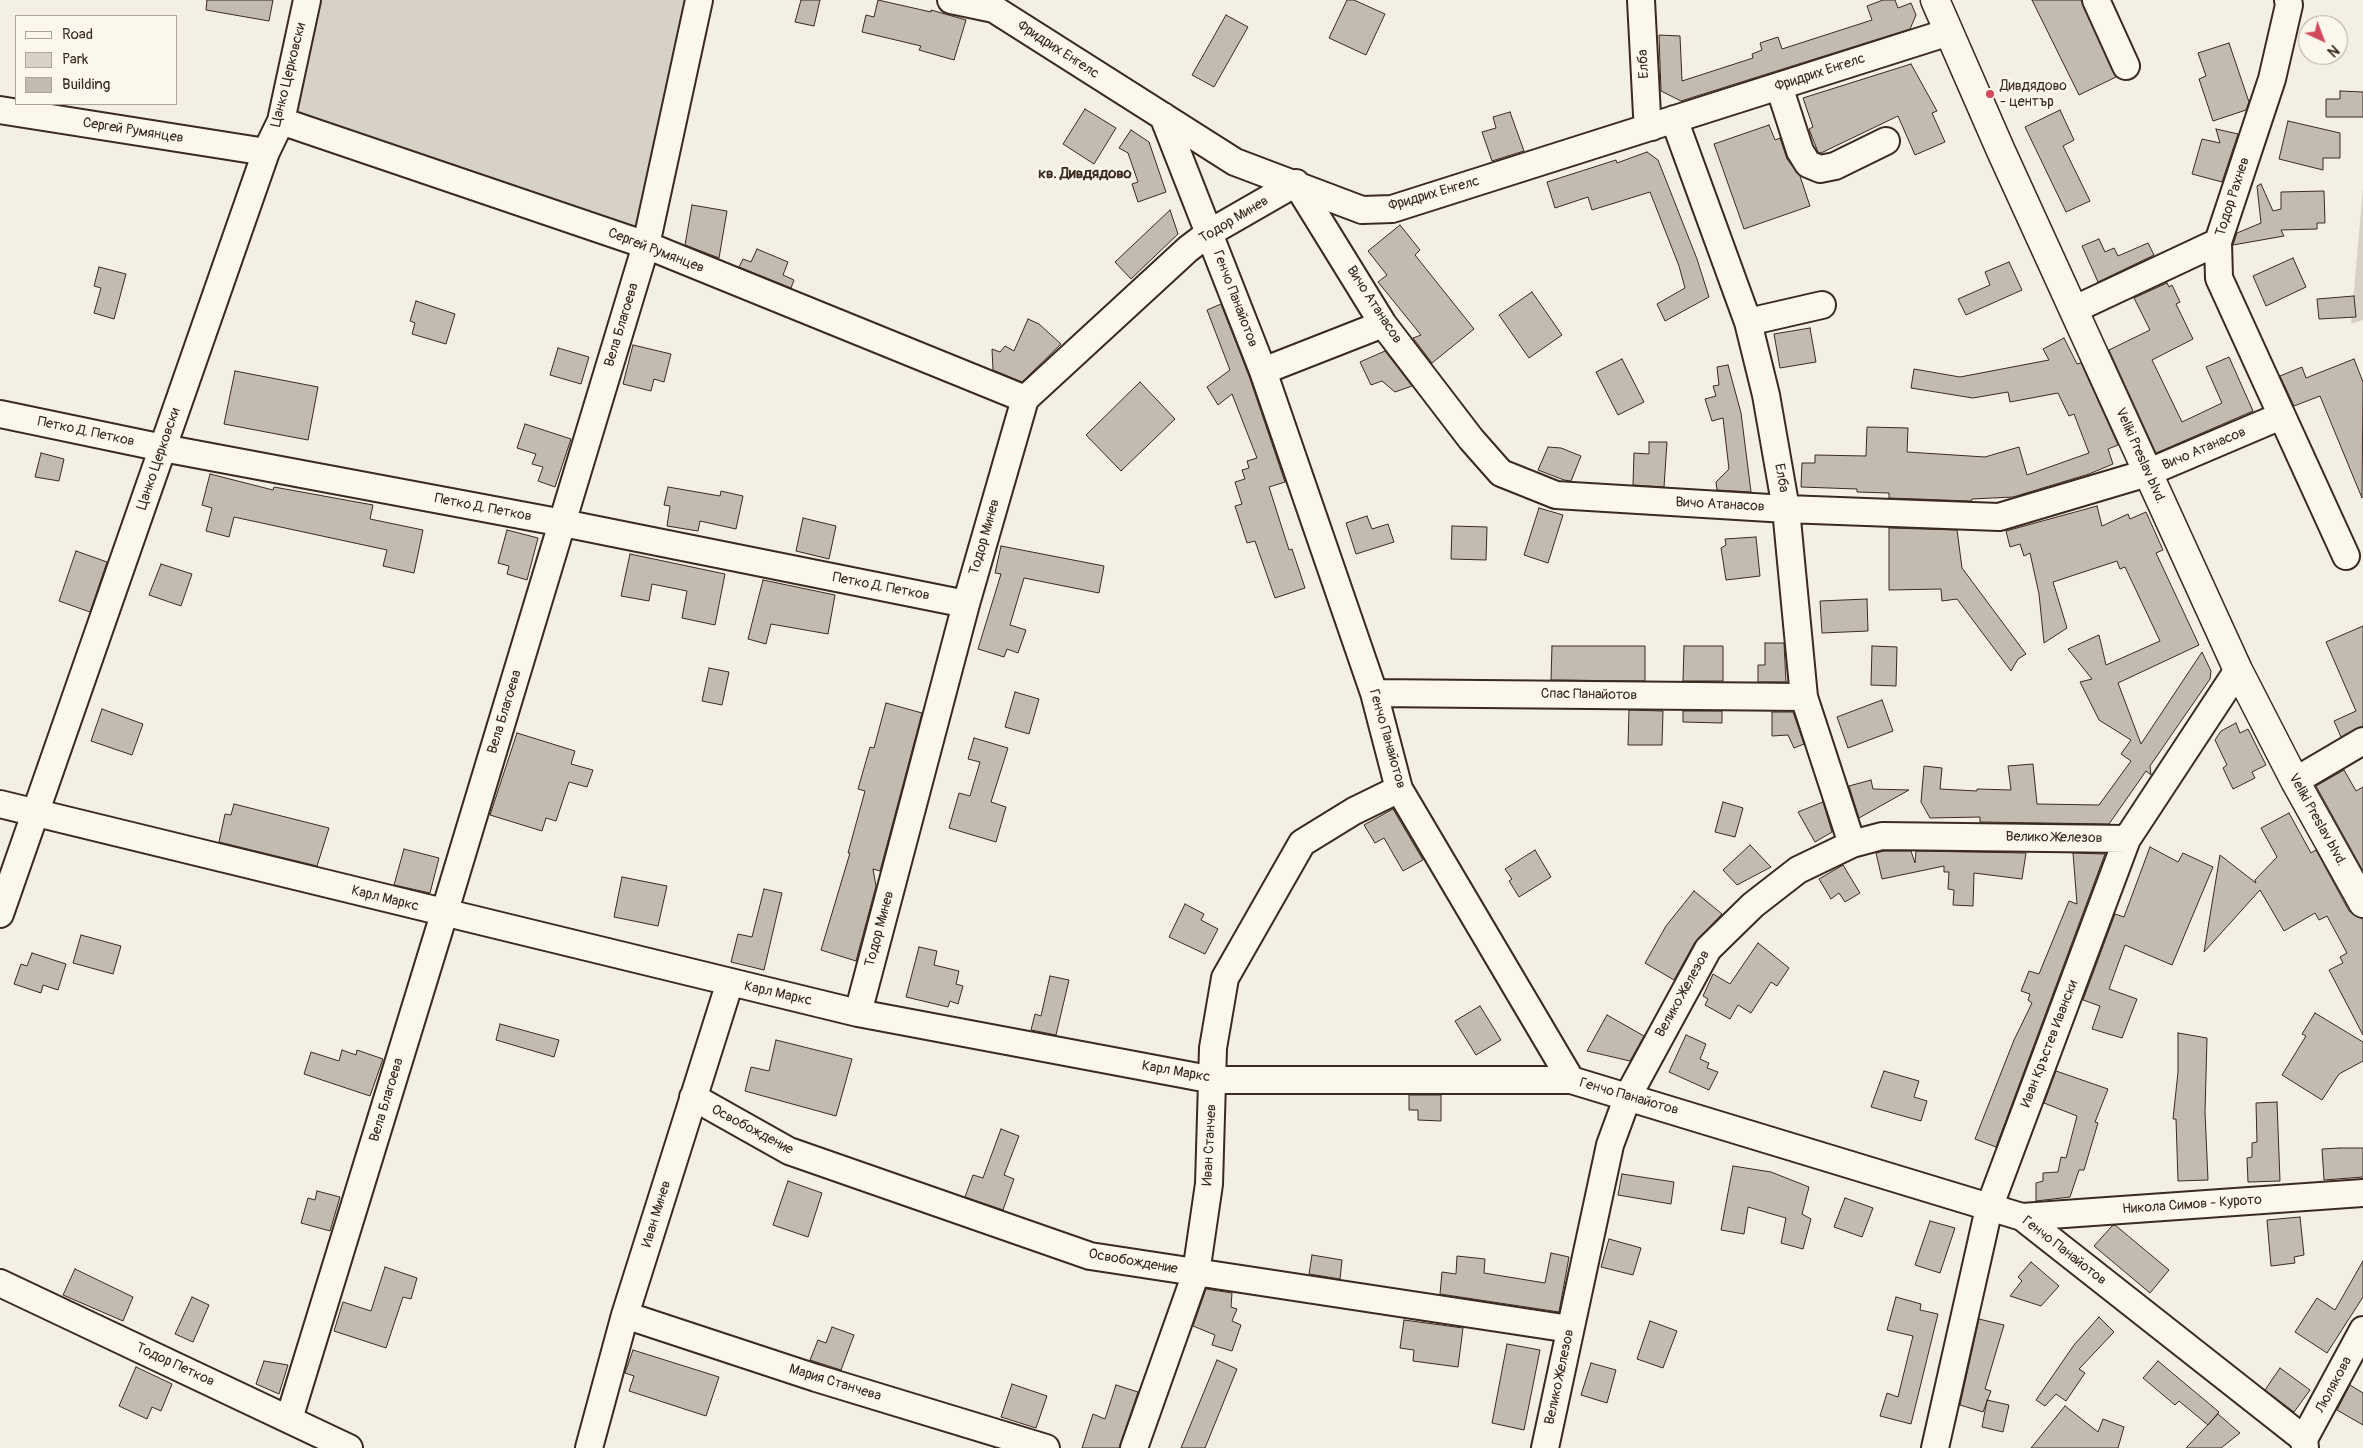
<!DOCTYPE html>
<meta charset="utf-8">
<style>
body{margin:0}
#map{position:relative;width:2363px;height:1448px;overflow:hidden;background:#f3efe4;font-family:Pangolin,sans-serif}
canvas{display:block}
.legend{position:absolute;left:15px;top:15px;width:162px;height:90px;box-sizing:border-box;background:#fbf7ec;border:1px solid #aea59a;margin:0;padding:6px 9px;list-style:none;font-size:15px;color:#3b2a1e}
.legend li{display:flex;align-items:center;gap:10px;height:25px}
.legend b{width:25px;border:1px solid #aea59a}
.north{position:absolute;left:2298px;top:15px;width:50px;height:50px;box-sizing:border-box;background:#fbf7ec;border:1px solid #aea59a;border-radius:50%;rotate:137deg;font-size:14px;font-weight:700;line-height:20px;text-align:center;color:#3b2a1e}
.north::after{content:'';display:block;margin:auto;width:18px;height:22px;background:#d1495b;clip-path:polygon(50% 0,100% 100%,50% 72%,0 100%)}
</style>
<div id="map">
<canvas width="2363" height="1448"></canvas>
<ul class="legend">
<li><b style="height:6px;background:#fbf7ec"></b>Road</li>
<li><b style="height:14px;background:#d8d1c6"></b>Park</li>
<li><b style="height:14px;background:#c3bbb0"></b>Building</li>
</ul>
<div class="north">N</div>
</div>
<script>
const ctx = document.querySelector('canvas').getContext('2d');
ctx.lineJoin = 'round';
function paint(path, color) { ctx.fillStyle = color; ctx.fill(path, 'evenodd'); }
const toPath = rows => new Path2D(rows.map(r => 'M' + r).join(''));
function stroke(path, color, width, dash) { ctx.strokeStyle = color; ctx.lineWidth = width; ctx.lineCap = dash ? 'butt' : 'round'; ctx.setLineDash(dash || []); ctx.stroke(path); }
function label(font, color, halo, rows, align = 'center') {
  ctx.font = font + ' Pangolin,sans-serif'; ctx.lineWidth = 5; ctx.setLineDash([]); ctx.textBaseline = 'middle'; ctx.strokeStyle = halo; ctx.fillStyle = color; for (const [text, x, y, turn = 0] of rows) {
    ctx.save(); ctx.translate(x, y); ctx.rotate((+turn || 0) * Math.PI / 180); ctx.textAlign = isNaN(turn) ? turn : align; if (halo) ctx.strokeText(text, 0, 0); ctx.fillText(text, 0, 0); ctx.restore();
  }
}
const green = toPath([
 [300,0,699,0,646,245,281,121],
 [2363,188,2363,320,2351,324]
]);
const building = toPath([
 [207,0,273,0,269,21,206,10,207,0],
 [801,0,820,0,814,26,795,22,801,0],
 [878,0,931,12,931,10,966,20,954,60,919,50,921,46,862,32,866,15,874,17,878,0],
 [1347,0,1354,0,1385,14,1366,55,1329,38,1347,0],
 [1883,0,1895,0,1898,8,1911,3,1916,15,1910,29,1681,101,1661,91,1659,35,1680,36,1682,81,1753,58,1752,54,1762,50,1760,43,1778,37,1782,49,1872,20,1867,6,1883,0],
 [2032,0,2081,0,2116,77,2079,95,2032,0],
 [1226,15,1248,27,1214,87,1192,75,1226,15],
 [2229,43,2249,102,2246,110,2213,121,2199,79,2206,76,2198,53,2229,43],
 [1911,64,1937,111,1932,113,1945,142,1915,155,1898,116,1821,153,1818,152,1809,129,1813,127,1803,98,1911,64],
 [2340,91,2363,92,2363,117,2326,117,2326,99,2340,99,2340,91],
 [1085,109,1116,128,1094,164,1063,144,1085,109],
 [2060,110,2074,140,2063,146,2090,201,2066,212,2025,127,2060,110],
 [1510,112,1524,151,1492,161,1482,132,1496,128,1493,117,1510,112],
 [2288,121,2340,133,2340,158,2323,158,2323,170,2279,159,2288,121],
 [1769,125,1775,140,1780,138,1787,159,1800,176,1810,206,1744,229,1714,144,1769,125],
 [2216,129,2238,134,2222,182,2192,174,2202,139,2220,143,2216,129],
 [1131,130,1149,142,1166,192,1138,202,1132,184,1138,182,1128,153,1119,148,1131,130],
 [1647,152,1658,160,1697,259,1709,297,1665,321,1657,304,1685,288,1679,266,1650,192,1592,210,1588,197,1555,208,1547,182,1616,160,1617,163,1647,152],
 [2261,184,2273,211,2281,209,2281,192,2324,191,2325,223,2317,223,2317,229,2281,230,2284,236,2233,245,2237,233,2261,223,2257,186,2261,184],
 [692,205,727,211,719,258,685,245,692,205],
 [1170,210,1178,234,1131,279,1115,262,1170,210],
 [1400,225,1420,250,1415,255,1474,329,1432,363,1413,338,1421,335,1378,282,1387,275,1368,251,1400,225],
 [2099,239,2105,252,2114,248,2118,256,2148,243,2154,255,2098,282,2082,246,2099,239],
 [757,249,788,262,783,275,794,280,791,288,739,267,743,259,751,262,757,249],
 [2293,258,2306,287,2266,306,2253,276,2293,258],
 [2009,262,2022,290,1966,315,1958,299,1990,285,1985,272,2009,262],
 [99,267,126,274,114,319,94,313,101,288,94,286,99,267],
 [2167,283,2169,287,2172,285,2180,302,2176,304,2193,339,2152,360,2182,422,2222,403,2206,367,2229,357,2253,411,2156,453,2109,350,2150,330,2134,298,2167,283],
 [1532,292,1562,335,1529,358,1499,315,1532,292],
 [2354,296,2356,317,2319,319,2317,299,2354,296],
 [416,301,455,314,446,344,412,334,415,323,410,321,416,301],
 [1221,304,1249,376,1285,482,1269,487,1289,550,1292,549,1305,588,1275,598,1255,541,1247,543,1235,506,1242,504,1235,482,1245,479,1242,470,1249,468,1247,461,1257,458,1232,394,1218,405,1207,387,1230,370,1207,310,1221,304],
 [1028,319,1039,324,1061,344,1022,382,993,370,992,349,1000,352,1005,346,1014,351,1028,319],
 [1810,328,1816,362,1780,368,1774,334,1810,328],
 [2064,338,2077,364,2081,363,2118,445,2108,449,2113,464,2089,474,2013,497,1972,499,1971,501,1889,498,1889,493,1857,492,1857,489,1801,487,1802,463,1815,463,1815,455,1866,456,1867,427,1908,428,1907,452,1985,457,2019,447,2027,475,2089,453,2074,414,2069,416,2058,393,2010,402,2008,392,1973,398,1911,388,1914,369,1960,377,2049,360,2043,349,2064,338],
 [633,345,671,354,664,382,654,379,651,391,623,384,633,345],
 [558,348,589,357,581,384,550,375,558,348],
 [1385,351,1412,386,1395,392,1382,381,1371,385,1360,362,1385,351],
 [1622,359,1644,402,1618,415,1596,372,1622,359],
 [2354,359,2363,382,2362,498,2320,396,2294,406,2280,376,2302,367,2306,378,2354,359],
 [1728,365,1741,413,1751,492,1717,490,1716,482,1729,469,1723,418,1712,421,1705,399,1716,396,1713,386,1719,385,1717,367,1728,365],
 [235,371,318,387,308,440,224,424,235,371],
 [1140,382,1175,419,1121,471,1086,435,1140,382],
 [525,424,571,439,555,487,538,481,543,467,532,464,536,454,517,448,525,424],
 [1649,442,1667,442,1664,487,1633,485,1634,453,1649,454,1649,442],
 [1548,447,1561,448,1581,456,1571,481,1564,480,1538,470,1548,447],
 [41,453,64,459,59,481,35,477,41,453],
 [210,474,273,490,274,487,373,505,370,519,423,530,414,573,383,566,387,550,234,517,229,537,206,531,212,508,202,505,210,474],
 [668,487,720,496,721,491,743,496,736,529,700,521,698,531,667,526,670,506,664,505,668,487],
 [2097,506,2102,526,2128,514,2130,519,2146,512,2163,550,2156,553,2199,645,2118,683,2141,744,2202,652,2211,671,2210,679,2150,766,2151,775,2146,771,2109,824,1980,822,1980,817,1930,818,1921,802,1924,766,1942,768,1940,789,1977,791,1977,789,2011,790,2008,766,2033,764,2037,804,2099,805,2131,761,2121,754,2131,740,2099,720,2080,682,2092,679,2068,649,2099,635,2106,665,2160,641,2125,567,2120,569,2117,561,2053,582,2067,628,2044,643,2039,594,2030,553,2024,556,2020,544,2010,547,2006,531,2097,506],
 [1539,508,1563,515,1548,563,1524,555,1539,508],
 [1367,516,1372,529,1388,524,1394,542,1356,554,1346,523,1367,516],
 [803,518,836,526,829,559,796,551,803,518],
 [1452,526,1487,527,1486,560,1451,559,1452,526],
 [1889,528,1957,530,1962,568,2026,654,2018,659,2011,671,1957,599,1942,601,1941,589,1889,590,1889,528],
 [507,530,538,538,527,580,507,574,509,566,498,563,507,530],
 [1756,537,1760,576,1726,580,1721,548,1726,545,1725,539,1756,537],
 [1001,546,1104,566,1099,593,1024,578,1010,625,1026,630,1018,653,1007,649,1004,657,978,649,1001,574,995,573,1001,546],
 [76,551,107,562,90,612,59,601,76,551],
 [630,554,725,574,715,625,682,618,687,591,652,584,649,601,621,596,630,554],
 [161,564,192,574,181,606,149,595,161,564],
 [763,580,835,595,828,634,771,624,766,644,748,639,763,580],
 [1867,599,1868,631,1822,633,1820,601,1867,599],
 [2363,626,2363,726,2341,737,2334,721,2356,711,2326,642,2363,626],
 [1765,643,1784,643,1786,682,1758,682,1758,665,1765,665,1765,643],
 [1552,646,1645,646,1645,681,1551,680,1552,646],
 [1684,646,1723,646,1723,681,1683,681,1684,646],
 [1872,646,1897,647,1896,686,1871,685,1872,646],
 [709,668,729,672,722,705,702,701,709,668],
 [1015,692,1039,699,1029,734,1005,727,1015,692],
 [1882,700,1893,731,1848,748,1837,717,1882,700],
 [886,703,922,713,880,871,873,869,876,886,856,961,821,950,850,853,848,853,865,791,858,789,870,747,874,748,886,703],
 [102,709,143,724,132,755,91,741,102,709],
 [1629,710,1663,711,1662,745,1628,745,1629,710],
 [1683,711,1722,711,1722,723,1683,722,1683,711],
 [1772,712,1793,712,1804,744,1794,748,1788,735,1772,736,1772,712],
 [2236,723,2240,733,2248,729,2266,765,2252,772,2255,778,2233,789,2223,768,2227,765,2215,740,2221,731,2236,723],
 [517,733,575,751,571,764,593,770,587,787,569,782,556,821,546,818,542,831,490,815,517,733],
 [974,738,1008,748,991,802,1006,807,996,842,949,828,959,793,970,796,980,762,968,759,974,738],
 [2344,770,2356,791,2363,787,2363,871,2316,786,2344,770],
 [1871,780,1873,789,1909,790,1859,818,1849,786,1871,780],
 [1723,802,1743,808,1735,837,1715,832,1723,802],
 [1823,802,1832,832,1815,842,1798,812,1823,802],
 [234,804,329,828,317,866,219,842,225,814,231,815,234,804],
 [1393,809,1423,860,1403,871,1384,838,1375,843,1364,825,1393,809],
 [2289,813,2311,853,2316,850,2349,911,2355,916,2363,919,2363,1035,2329,970,2343,963,2340,957,2347,953,2327,916,2319,920,2315,913,2284,931,2260,890,2204,952,2220,855,2256,883,2255,880,2277,857,2261,828,2289,813],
 [1750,845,1771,867,1737,885,1723,870,1750,845],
 [2150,847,2178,862,2183,853,2213,867,2172,965,2125,945,2109,989,2137,999,2122,1038,2092,1029,2100,1006,2083,1000,2115,914,2124,917,2150,847],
 [404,849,439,858,430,893,394,885,404,849],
 [1535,850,1551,877,1519,897,1509,881,1512,879,1505,869,1535,850],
 [1884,851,1911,851,1915,863,1916,851,2026,853,2022,879,1974,873,1973,906,1953,905,1954,890,1948,889,1949,872,1944,872,1944,866,1882,879,1876,853,1884,851],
 [2073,853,2105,854,1996,1147,1975,1139,2014,1040,2032,1003,2028,1000,2030,994,2021,991,2029,971,2039,974,2069,901,2077,904,2073,853],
 [1843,865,1860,893,1845,902,1839,893,1831,899,1819,879,1843,865],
 [622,877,667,886,658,926,614,917,622,877],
 [764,889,782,893,764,970,731,962,738,934,752,937,764,889],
 [1694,891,1722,914,1695,942,1674,980,1645,963,1666,926,1694,891],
 [1185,904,1204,914,1201,920,1218,929,1205,954,1169,937,1185,904],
 [81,935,121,946,113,974,73,963,81,935],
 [1758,943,1789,968,1777,986,1771,982,1751,1013,1738,1005,1730,1019,1705,1005,1708,999,1703,996,1713,974,1730,984,1758,943],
 [919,947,937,951,934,965,959,971,956,984,963,986,958,1004,950,1001,948,1007,906,997,919,947],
 [32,953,66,964,58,990,43,985,41,993,14,984,21,964,27,966,32,953],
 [1050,976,1069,980,1056,1035,1031,1030,1035,1014,1041,1016,1050,976],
 [1480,1006,1501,1040,1476,1055,1455,1021,1480,1006],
 [2315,1013,2363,1042,2363,1061,2339,1074,2322,1100,2282,1075,2306,1036,2302,1034,2315,1013],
 [1607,1015,1644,1036,1630,1061,1587,1051,1607,1015],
 [500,1024,559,1040,554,1057,496,1040,500,1024],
 [2178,1033,2207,1038,2205,1112,2208,1180,2178,1181,2176,1119,2173,1119,2178,1072,2178,1033],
 [1686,1035,1706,1044,1700,1059,1709,1063,1707,1068,1718,1072,1709,1090,1669,1072,1686,1035],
 [776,1040,852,1059,836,1116,745,1091,751,1067,769,1071,776,1040],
 [342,1050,356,1055,357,1050,383,1059,370,1096,304,1074,311,1052,339,1061,342,1050],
 [1884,1071,1919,1081,1914,1097,1927,1101,1921,1121,1871,1107,1884,1071],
 [2056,1071,2108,1089,2095,1122,2098,1123,2084,1170,2079,1170,2070,1197,2036,1201,2036,1183,2043,1181,2043,1173,2058,1172,2061,1157,2066,1158,2077,1116,2044,1103,2056,1071],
 [1409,1095,1441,1095,1441,1121,1418,1120,1418,1110,1409,1110,1409,1095],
 [2277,1102,2280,1181,2248,1182,2247,1158,2252,1157,2252,1143,2257,1142,2256,1103,2277,1102],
 [1001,1129,1019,1136,1004,1175,1014,1179,1003,1210,965,1197,973,1175,983,1178,1001,1129],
 [2340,1148,2363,1148,2363,1177,2324,1180,2322,1149,2340,1148],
 [1733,1166,1771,1172,1809,1187,1802,1214,1811,1219,1803,1249,1781,1243,1786,1218,1748,1207,1744,1234,1721,1230,1733,1166],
 [1622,1174,1674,1182,1671,1204,1618,1195,1622,1174],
 [788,1181,822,1193,808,1237,773,1225,788,1181],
 [317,1191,340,1197,330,1231,301,1223,308,1198,315,1200,317,1191],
 [1845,1198,1873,1208,1862,1237,1834,1227,1845,1198],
 [2300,1217,2304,1255,2294,1257,2295,1263,2271,1266,2267,1220,2300,1217],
 [1930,1221,1955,1228,1940,1273,1915,1265,1930,1221],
 [2115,1225,2169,1270,2150,1293,2094,1246,2112,1226,2115,1225],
 [1609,1239,1641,1248,1633,1275,1601,1267,1609,1239],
 [1551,1253,1569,1257,1559,1312,1440,1294,1442,1272,1456,1274,1457,1256,1485,1259,1484,1273,1545,1283,1551,1253],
 [1312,1255,1342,1260,1340,1279,1309,1274,1312,1255],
 [2363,1261,2363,1297,2327,1353,2295,1332,2317,1298,2335,1310,2363,1261],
 [2031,1262,2059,1286,2041,1306,2010,1296,2022,1281,2018,1277,2031,1262],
 [385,1267,417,1278,411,1299,403,1297,386,1348,334,1331,343,1302,371,1311,385,1267],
 [75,1269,133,1297,123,1321,63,1295,75,1269],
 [1206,1289,1232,1293,1231,1307,1237,1309,1232,1321,1241,1325,1232,1351,1212,1345,1215,1335,1193,1326,1206,1289],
 [192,1297,209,1305,193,1342,175,1334,192,1297],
 [1896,1297,1921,1304,1920,1310,1938,1314,1911,1424,1880,1416,1887,1393,1898,1397,1913,1336,1887,1330,1896,1297],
 [2099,1317,2114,1332,2079,1369,2085,1373,2066,1401,2056,1394,2045,1406,2036,1400,2074,1345,2099,1317],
 [1979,1319,2004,1325,1985,1389,1991,1391,1983,1412,1960,1405,1979,1319],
 [1404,1320,1463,1328,1458,1367,1413,1361,1414,1350,1400,1348,1404,1320],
 [1650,1321,1677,1331,1663,1368,1637,1359,1650,1321],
 [832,1327,854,1335,841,1370,810,1360,818,1340,826,1343,832,1327],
 [1507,1344,1540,1350,1524,1430,1492,1423,1507,1344],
 [633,1350,719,1377,706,1416,629,1391,634,1376,625,1373,633,1350],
 [1217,1360,1237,1369,1205,1448,1181,1448,1217,1360],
 [264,1361,288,1365,279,1394,256,1384,264,1361],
 [2158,1361,2219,1412,2208,1425,2179,1401,2175,1405,2143,1378,2158,1361],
 [1591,1363,1616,1370,1607,1403,1581,1395,1591,1363],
 [136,1367,172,1384,161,1411,152,1407,147,1419,119,1406,136,1367],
 [2280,1368,2310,1390,2294,1412,2265,1390,2280,1368],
 [1012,1384,1047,1396,1036,1428,1001,1417,1012,1384],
 [1116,1385,1138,1392,1119,1448,1082,1448,1093,1414,1105,1419,1116,1385],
 [2350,1385,2363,1393,2363,1425,2337,1410,2350,1385],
 [1987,1400,2009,1405,2003,1432,1982,1427,1987,1400],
 [2065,1406,2098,1432,2103,1419,2124,1427,2118,1448,2031,1448,2065,1406],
 [2218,1414,2240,1433,2221,1448,2186,1448,2218,1414]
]);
const minor = toPath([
 [951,0,994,9,1235,162,1362,210,1392,209,1949,32],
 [1641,0,1647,115,1652,127],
 [2096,0,2126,66],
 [2288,0,2289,5,2272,79,2218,242,2219,278,2346,556],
 [1779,86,1800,151,1808,164,1820,169,1835,166,1886,141],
 [0,110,266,152],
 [1163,116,1263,371,1374,693,1399,789,1571,1080],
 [1674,119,1748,322,1766,395,1786,509,1804,697,1852,844],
 [281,121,646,245,1025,399],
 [1296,183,1383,324,1471,439,1501,473,1556,495,1786,509,1999,517,2147,473,2281,416],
 [2075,309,2218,242],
 [1748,322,1822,305],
 [1263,371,1383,324],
 [0,414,163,448,563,523,966,604],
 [1374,693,1804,697],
 [2295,781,2363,741],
 [0,804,858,1013,1214,1080,1571,1080,2022,1217,2304,1439,2305,1448],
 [0,914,266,152,281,121,307,0],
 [858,1013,966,604,1025,399,1188,249,1209,233,1296,183],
 [693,1097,789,1151,1090,1256,1570,1329],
 [2022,1217,2363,1193],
 [0,1283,349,1448],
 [625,1315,816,1378,1046,1448],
 [289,1419,444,914,646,245,699,0],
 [2304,1439,2363,1330],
 [589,1448,625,1315,730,982],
 [1134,1448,1196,1273,1209,1184,1213,1048,1225,978,1302,843,1354,811,1399,789],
 [1545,1448,1610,1145,1628,1096,1708,949,1753,905,1798,870,1852,844,1882,836,2127,839],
 [1935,1448,1989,1208,2127,839,2238,670]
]);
const major = toPath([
 [1935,0,2001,151,2238,670,2295,781,2363,903]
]);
const markers = [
 [1990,94,5,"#d1495b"]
];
const streetNames = [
 ["Фридрих Енгелс",1058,50,33],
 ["Елба",1644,64,-93],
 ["Фридрих Енгелс",1820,73,-18],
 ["Цанко Церковски",289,75,-76],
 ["Сергей Румянцев",133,131,9],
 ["Фридрих Енгелс",1434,194,-16],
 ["Тодор Рахнев",2233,197,-72],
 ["Тодор Минев",1234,220,-31],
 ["Сергей Румянцев",656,251,21],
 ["Генчо Панайотов",1235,299,69],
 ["Вичо Атанасов",1374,305,57],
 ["Вела Благоева",622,325,-73],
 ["Петко Д. Петков",86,432,12],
 ["Вичо Атанасов",2204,449,-23],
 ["Veliki Preslav blvd.",2140,456,66],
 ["Цанко Церковски",159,459,-71],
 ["Елба",1781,478,80],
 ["Вичо Атанасов",1720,505,3],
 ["Петко Д. Петков",483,508,11],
 ["Тодор Минев",985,537,-74],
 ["Петко Д. Петков",881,587,11],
 ["Спас Панайотов",1589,695,1],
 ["Вела Благоева",505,712,-73],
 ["Генчо Панайотов",1387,739,74],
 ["Veliki Preslav blvd.",2317,820,61],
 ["Велико Железов",2054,838,1],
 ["Карл Маркс",385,899,14],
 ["Тодор Минев",880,929,-75],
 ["Карл Маркс",778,994,13],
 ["Велико Железов",1683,994,-61],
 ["Иван Кръстев Ивански",2050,1044,-69],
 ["Карл Маркс",1176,1072,10],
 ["Генчо Панайотов",1629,1097,16],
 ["Вела Благоева",387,1100,-73],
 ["Освобождение",752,1130,28],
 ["Иван Станчев",1210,1145,-87],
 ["Никола Симов - Курото",2192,1205,-4],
 ["Иван Минев",657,1214,-73],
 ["Генчо Панайотов",2064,1251,38],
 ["Освобождение",1133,1262,10],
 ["Тодор Петков",175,1365,25],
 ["Велико Железов",1560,1377,-78],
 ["Мария Станчева",835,1383,17],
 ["Люлякова",2334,1385,-62]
];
const poiNames = [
 ["Дивдядово",2000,86],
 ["- център",2000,102]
];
const neighbourhoodNames = [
 ["кв. Дивдядово",1085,174]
];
paint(green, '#d8d1c6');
paint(building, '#c3bbb0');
stroke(building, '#3b2a1e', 1);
stroke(minor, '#3b2a1e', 30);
stroke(major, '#3b2a1e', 31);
stroke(minor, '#fbf7ec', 26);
stroke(major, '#fbf7ec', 28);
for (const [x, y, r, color] of markers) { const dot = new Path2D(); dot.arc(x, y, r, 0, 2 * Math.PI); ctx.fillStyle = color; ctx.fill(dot); stroke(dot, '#fbf7ec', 2); }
label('14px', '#3b2a1e', '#fbf7ec', streetNames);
label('14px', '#3b2a1e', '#fbf7ec', poiNames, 'left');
label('bold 15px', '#3b2a1e', '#fbf7ec', neighbourhoodNames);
</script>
